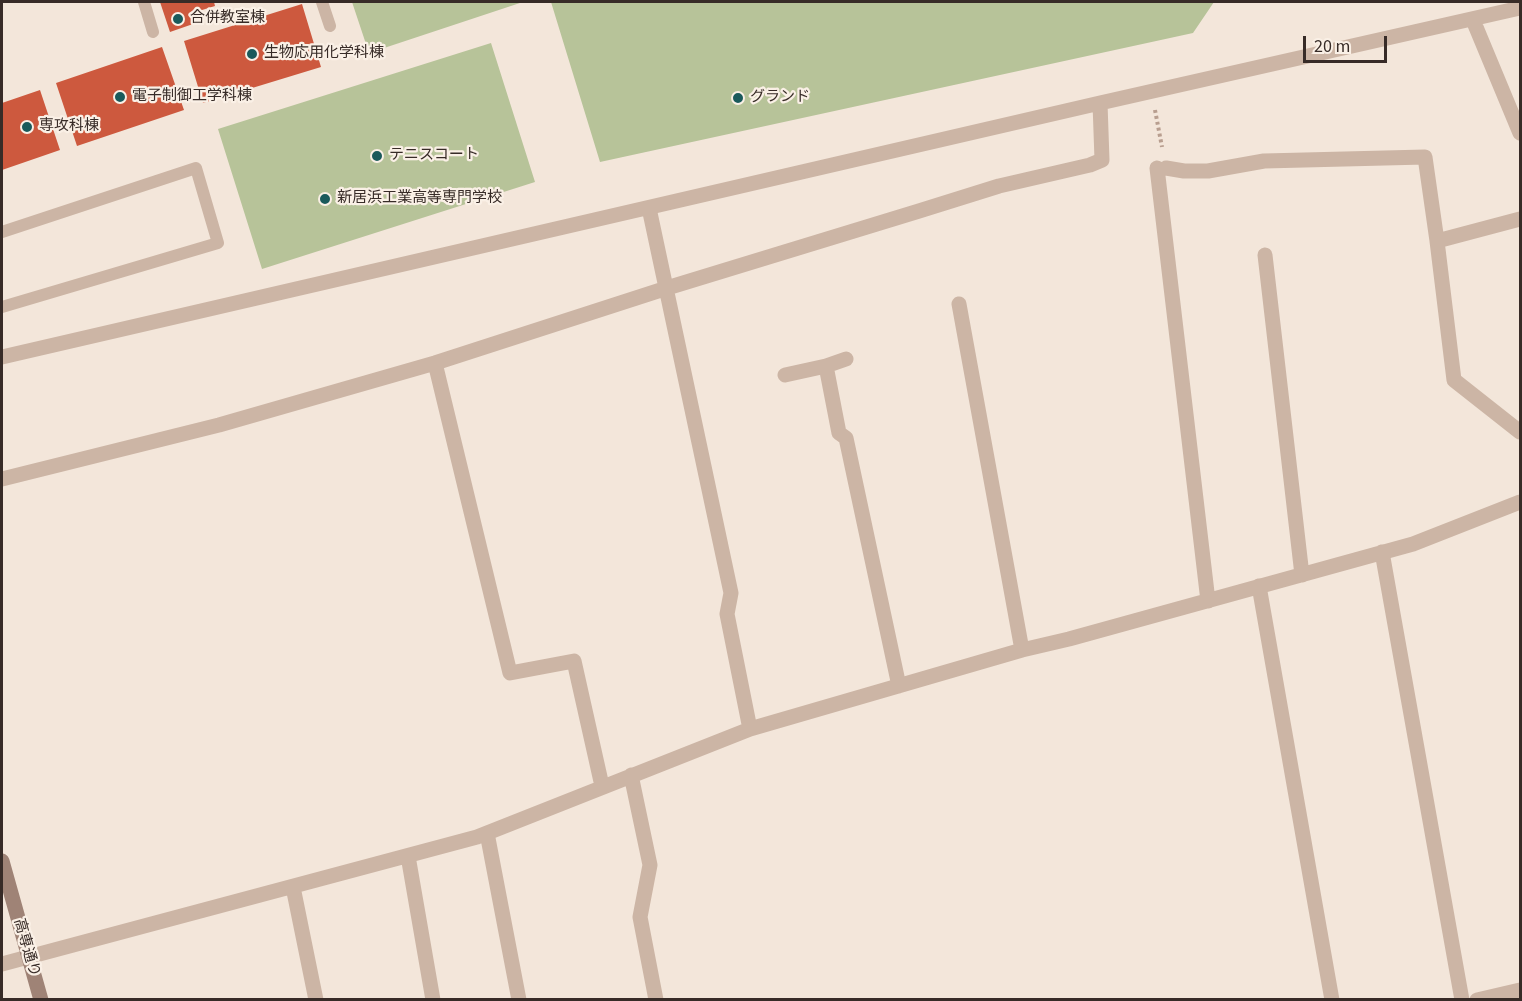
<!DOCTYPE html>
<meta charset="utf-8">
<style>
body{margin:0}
#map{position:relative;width:1522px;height:1001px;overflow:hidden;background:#f3e6da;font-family:"Source Sans 3",sans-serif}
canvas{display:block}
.frame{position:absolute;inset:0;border:3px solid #372b27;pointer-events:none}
.scale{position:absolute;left:1303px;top:36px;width:84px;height:27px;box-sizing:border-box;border:3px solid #372b27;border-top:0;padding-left:8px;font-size:18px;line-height:21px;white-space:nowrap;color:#372b27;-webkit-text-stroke:4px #faf0e6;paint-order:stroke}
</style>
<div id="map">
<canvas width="1522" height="1001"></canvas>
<div class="frame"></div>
<div class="scale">20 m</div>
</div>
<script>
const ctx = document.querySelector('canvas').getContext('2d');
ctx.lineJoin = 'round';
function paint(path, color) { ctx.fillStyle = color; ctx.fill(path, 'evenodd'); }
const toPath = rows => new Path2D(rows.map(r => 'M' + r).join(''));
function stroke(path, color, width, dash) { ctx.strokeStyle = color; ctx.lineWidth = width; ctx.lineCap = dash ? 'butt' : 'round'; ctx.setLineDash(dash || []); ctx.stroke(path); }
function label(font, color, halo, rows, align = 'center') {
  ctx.font = font + ' "Source Sans 3","Noto Sans JP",sans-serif'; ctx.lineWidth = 4.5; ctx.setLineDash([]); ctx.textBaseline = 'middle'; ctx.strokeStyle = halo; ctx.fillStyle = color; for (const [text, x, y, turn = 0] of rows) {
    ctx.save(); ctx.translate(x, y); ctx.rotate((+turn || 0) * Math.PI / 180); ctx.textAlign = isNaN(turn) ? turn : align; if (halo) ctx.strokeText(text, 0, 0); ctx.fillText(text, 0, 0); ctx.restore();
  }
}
const green = toPath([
 [352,2,523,2,369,53],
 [551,2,1214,2,1193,33,600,162],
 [491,43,535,182,262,269,218,129]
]);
const building = toPath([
 [160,2,214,2,215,6,189,14,193,24,170,32],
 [302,4,321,67,203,103,184,41],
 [162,47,184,110,77,146,56,83],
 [40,90,60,150,2,170,2,103]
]);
const path = toPath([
 [1155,110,1162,147]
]);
const lane = toPath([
 [144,2,153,32],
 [322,2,330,26],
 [2,232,196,168,218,243,2,307]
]);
const street = toPath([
 [1473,20,1520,133],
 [1157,168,1208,601],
 [1166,168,1184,171,1208,171,1264,161,1425,157,1437,241],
 [649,208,731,593,727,614,750,729],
 [1520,219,1437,241,1454,380,1520,432],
 [1265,255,1302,575],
 [959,304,1022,650],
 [2,357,1100,103,1520,8],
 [435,363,510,673,574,661,602,786],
 [826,366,839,433,846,438,899,686],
 [785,375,826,366,846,359],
 [2,479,219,425,435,363,667,288,919,211,999,186,1090,165,1102,160,1100,103],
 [1382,552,1462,1000],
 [1259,586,1332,1000],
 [631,775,650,865,640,917,656,1000],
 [487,833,519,1000],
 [408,856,433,1000],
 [293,887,316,1000],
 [2,964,477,837,750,729,1022,650,1069,639,1413,544,1520,502],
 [1477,1000,1520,990]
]);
const secondary = toPath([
 [2,861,41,1000]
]);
const markers = [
 [178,19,6,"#1a5a5b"],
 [252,54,6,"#1a5a5b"],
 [120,97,6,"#1a5a5b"],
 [738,98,6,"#1a5a5b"],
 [27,127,6,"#1a5a5b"],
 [377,156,6,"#1a5a5b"],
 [325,199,6,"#1a5a5b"]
];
const poiNames = [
 ["合併教室棟",190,19],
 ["生物応用化学科棟",264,54],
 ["電子制御工学科棟",132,97],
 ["グランド",750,98],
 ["専攻科棟",39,127],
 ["テニスコート",389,156],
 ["新居浜工業高等専門学校",337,199]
];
const streetNames = [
 ["高専通り",26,948,74]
];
paint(green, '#b7c399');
paint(building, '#cd593e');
stroke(path, '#b89e8f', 4, [3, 3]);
stroke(lane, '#ccb5a5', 12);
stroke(street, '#ccb5a5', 15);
stroke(secondary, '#9f8376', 15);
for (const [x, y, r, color] of markers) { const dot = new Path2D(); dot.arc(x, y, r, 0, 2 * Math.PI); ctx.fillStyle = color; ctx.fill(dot); stroke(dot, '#faf0e6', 2); }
label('15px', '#372b27', '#faf0e6', poiNames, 'left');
label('15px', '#372b27', '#faf0e6', streetNames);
</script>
